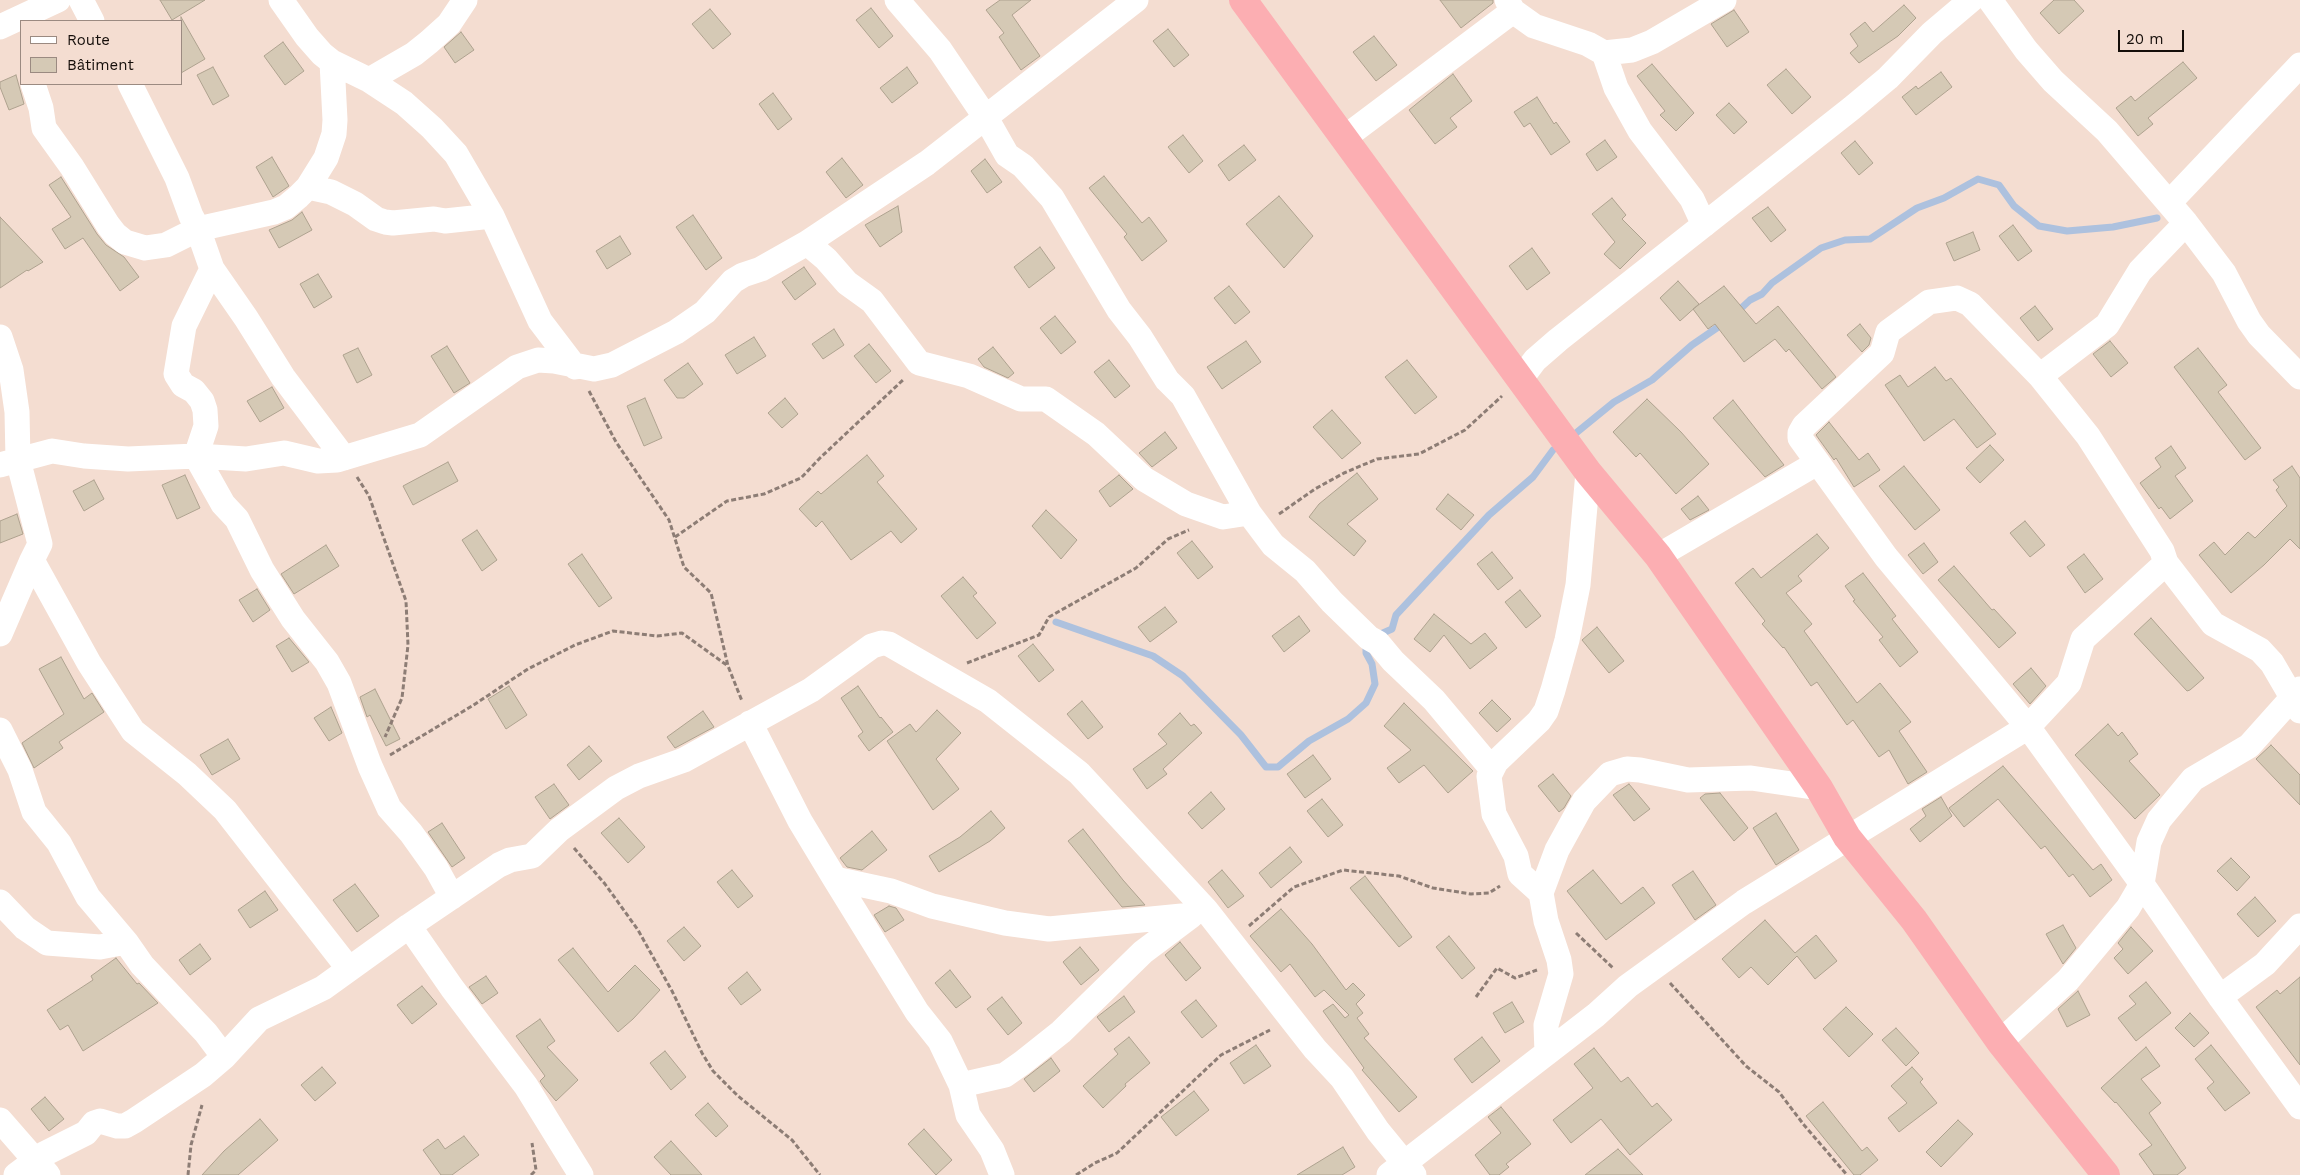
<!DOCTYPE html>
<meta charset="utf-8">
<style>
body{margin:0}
#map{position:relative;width:2300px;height:1175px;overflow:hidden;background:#f4ddd1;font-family:"Work Sans",sans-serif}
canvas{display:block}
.legend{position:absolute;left:20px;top:20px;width:162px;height:65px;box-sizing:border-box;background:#f4ddd1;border:1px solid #9b8a81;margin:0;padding:6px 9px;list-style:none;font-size:15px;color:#150e0a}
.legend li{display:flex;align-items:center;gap:10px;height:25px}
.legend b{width:25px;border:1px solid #9b8a81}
.scale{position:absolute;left:2118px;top:30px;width:66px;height:22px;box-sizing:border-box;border:2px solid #150e0a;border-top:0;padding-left:6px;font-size:15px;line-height:18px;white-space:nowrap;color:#150e0a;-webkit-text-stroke:4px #f4ddd1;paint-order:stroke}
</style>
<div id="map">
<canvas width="2300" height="1175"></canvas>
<ul class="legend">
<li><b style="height:6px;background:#fff"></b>Route</li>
<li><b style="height:14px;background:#d5c9b5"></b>Bâtiment</li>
</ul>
<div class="scale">20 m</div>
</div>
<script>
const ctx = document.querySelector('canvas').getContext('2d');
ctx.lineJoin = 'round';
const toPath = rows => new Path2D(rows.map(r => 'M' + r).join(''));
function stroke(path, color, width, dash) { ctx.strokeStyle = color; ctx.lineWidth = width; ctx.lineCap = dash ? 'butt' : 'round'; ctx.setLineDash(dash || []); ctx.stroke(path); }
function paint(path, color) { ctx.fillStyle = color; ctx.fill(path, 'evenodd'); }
const stream = toPath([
 [1736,313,1750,300,1762,294,1772,283,1821,248,1845,240,1870,239,1917,208,1944,198,1978,179,1999,185,2014,206,2039,226,2067,231,2113,227,2157,218],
 [1576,433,1614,402,1652,380,1692,345,1724,323],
 [1056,622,1153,656,1183,676,1241,735,1266,767,1278,767,1309,741,1348,719,1366,703,1375,684,1372,664,1366,653,1366,643],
 [1376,636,1392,629,1396,615,1489,515,1533,477,1553,450]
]);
const building = toPath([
 [160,0,205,0,172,20,160,0],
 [1000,0,1031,0,1012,15,1040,56,1021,70,999,37,1004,33,986,10,1000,0],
 [1440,0,1493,0,1493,3,1461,28,1440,0],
 [2054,0,2074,0,2084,11,2059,34,2040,13,2054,0],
 [1904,5,1916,18,1898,36,1859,63,1850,53,1858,46,1850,34,1865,22,1873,32,1904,5],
 [871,8,893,36,879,48,856,20,871,8],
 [710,9,731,34,713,49,692,24,710,9],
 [1734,10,1749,32,1727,47,1711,24,1734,10],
 [181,17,205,59,181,73,181,17],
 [1168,29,1189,55,1174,67,1153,41,1168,29],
 [461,32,474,50,455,63,444,47,461,32],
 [1374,36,1397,65,1376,81,1353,52,1374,36],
 [283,42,304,71,285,85,264,56,283,42],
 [2183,62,2197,78,2148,118,2153,124,2138,136,2116,108,2131,96,2135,101,2183,62],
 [1652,64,1694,113,1676,131,1660,115,1665,111,1637,76,1652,64],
 [213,67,229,96,213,105,197,75,213,67],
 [907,67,918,83,892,103,880,88,907,67],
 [1786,69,1811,97,1792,114,1767,85,1786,69],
 [1941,72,1952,87,1916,115,1902,97,1916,86,1918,89,1941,72],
 [1453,74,1472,101,1450,118,1457,127,1435,144,1409,110,1453,74],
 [16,75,24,104,9,110,0,87,0,82,16,75],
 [773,93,792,119,778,130,759,104,773,93],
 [1537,97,1554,124,1556,122,1570,142,1551,155,1530,123,1524,127,1514,112,1537,97],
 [1729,103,1747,122,1734,134,1716,115,1729,103],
 [1183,135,1203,161,1189,173,1168,147,1183,135],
 [1605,140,1617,157,1597,171,1586,154,1605,140],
 [1855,141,1873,163,1859,175,1841,153,1855,141],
 [1244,145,1256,160,1229,181,1218,165,1244,145],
 [272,157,289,186,273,197,256,167,272,157],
 [842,158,863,185,846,198,826,172,842,158],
 [985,159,1002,182,987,193,971,171,985,159],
 [1104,176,1142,223,1149,217,1167,241,1142,261,1124,237,1127,234,1089,188,1104,176],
 [61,177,97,234,106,245,124,257,139,277,120,291,83,238,65,249,52,229,71,217,49,185,61,177],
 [1279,196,1313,236,1284,268,1246,224,1279,196],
 [1612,198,1626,215,1622,219,1646,243,1620,269,1604,254,1615,242,1592,214,1612,198],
 [898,206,902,232,880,247,865,225,898,206],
 [1768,207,1786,230,1771,242,1752,218,1768,207],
 [302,212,312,230,279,248,269,230,292,220,302,212],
 [693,215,722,258,706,270,676,227,693,215],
 [0,217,43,262,28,271,27,270,0,288,0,217],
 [2013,225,2032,251,2018,261,1999,236,2013,225],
 [1973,232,1980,250,1954,261,1946,243,1973,232],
 [620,236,631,254,607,269,596,251,620,236],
 [1040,247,1055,268,1029,288,1014,267,1040,247],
 [1532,248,1550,273,1527,290,1509,266,1532,248],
 [804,267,816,284,795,300,782,282,804,267],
 [318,274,332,297,314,308,300,284,318,274],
 [1678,281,1699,304,1680,321,1660,298,1678,281],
 [1229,286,1250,312,1235,324,1214,298,1229,286],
 [1724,286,1756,324,1778,306,1836,377,1822,389,1789,349,1786,352,1775,339,1744,362,1715,324,1708,329,1693,309,1724,286],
 [2035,306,2053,329,2038,341,2020,318,2035,306],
 [1055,316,1076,342,1061,354,1040,328,1055,316],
 [1860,324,1871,338,1869,345,1862,352,1847,335,1860,324],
 [834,329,844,345,823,359,812,344,834,329],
 [754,337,766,356,737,374,725,355,754,337],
 [1246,341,1261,362,1222,389,1207,367,1246,341],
 [2110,341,2128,363,2111,377,2093,354,2110,341],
 [869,344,891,371,876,383,854,356,869,344],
 [447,346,470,383,454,393,431,356,447,346],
 [993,347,1014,373,1008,378,984,367,978,359,993,347],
 [358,348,372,375,357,383,343,355,358,348],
 [2198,348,2227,385,2218,392,2261,448,2245,460,2174,367,2198,348],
 [1109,360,1130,386,1115,398,1094,372,1109,360],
 [1407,360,1437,397,1415,414,1385,377,1407,360],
 [688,363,703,384,684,398,677,398,664,380,688,363],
 [1935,367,1946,381,1951,378,1996,434,1977,448,1954,419,1924,441,1885,385,1900,375,1908,387,1935,367],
 [272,387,284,408,260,422,247,401,272,387],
 [645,398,662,438,644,446,627,406,645,398],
 [785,398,798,414,782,428,768,413,785,398],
 [1647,399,1681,432,1709,464,1676,494,1640,453,1636,457,1613,432,1647,399],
 [1733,400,1784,465,1765,477,1713,418,1733,400],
 [1332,410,1361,443,1342,459,1313,427,1332,410],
 [1829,422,1859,460,1868,453,1880,470,1854,487,1836,458,1834,460,1816,435,1829,422],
 [1165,432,1177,448,1152,467,1139,453,1165,432],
 [1990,445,2004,460,1980,483,1966,468,1990,445],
 [2171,446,2186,468,2175,476,2193,501,2170,519,2161,507,2159,509,2140,483,2161,467,2155,458,2171,446],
 [867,455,884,476,877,482,917,529,901,543,891,531,851,560,822,521,816,527,799,509,818,491,821,494,867,455],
 [448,462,458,481,413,505,403,486,448,462],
 [1904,466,1940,510,1915,530,1879,486,1904,466],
 [2292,466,2300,478,2300,549,2290,539,2264,565,2231,593,2199,555,2214,542,2225,555,2248,532,2255,538,2287,506,2276,490,2279,487,2273,480,2292,466],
 [1357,473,1378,499,1347,524,1366,541,1354,556,1309,517,1319,504,1357,473],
 [185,475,200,508,177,519,162,485,185,475],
 [1119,475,1133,489,1110,507,1099,491,1119,475],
 [94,480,104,499,84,511,73,491,94,480],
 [1448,494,1474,515,1461,530,1436,509,1448,494],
 [1698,496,1709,510,1690,520,1681,509,1698,496],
 [1046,510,1077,540,1061,559,1032,526,1046,510],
 [17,514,23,534,0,543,0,521,17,514],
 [2025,521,2045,545,2030,557,2010,533,2025,521],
 [477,530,497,560,482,571,462,540,477,530],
 [1817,534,1829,548,1798,576,1802,581,1786,593,1812,624,1804,631,1857,703,1880,683,1911,722,1899,731,1927,772,1908,784,1889,750,1879,757,1853,720,1847,725,1817,682,1811,686,1784,647,1783,648,1762,624,1765,621,1735,583,1753,568,1761,578,1817,534],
 [1192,541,1213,567,1198,579,1177,553,1192,541],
 [1924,543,1938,562,1923,574,1908,555,1924,543],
 [326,545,339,566,294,594,281,574,326,545],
 [1492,552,1513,578,1498,590,1477,564,1492,552],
 [582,554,612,598,599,607,568,564,582,554],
 [2084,554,2103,579,2085,593,2067,567,2084,554],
 [1954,566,1992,610,1994,609,2016,633,1999,648,1938,580,1954,566],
 [1863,573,1896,616,1892,619,1918,652,1900,667,1879,640,1883,637,1853,601,1855,600,1845,586,1863,573],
 [963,577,977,593,973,596,996,623,977,639,941,596,963,577],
 [257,589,270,610,253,622,239,600,257,589],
 [1520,590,1541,616,1526,628,1505,602,1520,590],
 [1165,607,1177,622,1150,642,1138,627,1165,607],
 [1434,614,1471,644,1485,633,1497,648,1470,669,1444,635,1430,652,1414,639,1434,614],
 [1299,616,1310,631,1284,652,1272,636,1299,616],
 [2151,618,2204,678,2190,690,2187,691,2134,634,2151,618],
 [1597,627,1624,661,1609,673,1582,640,1597,627],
 [289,638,309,662,292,672,276,646,289,638],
 [1033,644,1054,670,1039,682,1018,656,1033,644],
 [61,657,84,699,92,693,104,712,59,742,63,748,34,768,22,743,64,714,39,669,61,657],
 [2031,668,2046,686,2030,704,2013,684,2031,668],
 [509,686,527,715,506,729,488,699,509,686],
 [858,686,880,718,881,717,893,732,869,751,858,736,863,732,841,698,858,686],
 [375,689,400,739,386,746,370,715,367,717,360,697,375,689],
 [1492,700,1511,719,1497,732,1479,713,1492,700],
 [1082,701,1103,727,1088,739,1067,714,1082,701],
 [1404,703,1473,771,1448,793,1424,765,1399,783,1387,768,1411,750,1384,726,1404,703],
 [331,707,342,733,329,741,314,718,331,707],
 [937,710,961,733,936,759,959,789,933,810,887,741,910,724,916,732,937,710],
 [703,711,714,727,675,748,667,737,703,711],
 [1180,713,1191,726,1194,724,1202,733,1163,769,1167,774,1147,789,1133,769,1167,744,1158,734,1180,713],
 [2108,724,2118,736,2122,732,2138,754,2129,761,2160,795,2135,819,2075,755,2108,724],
 [228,739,240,759,212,775,200,755,228,739],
 [2271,745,2300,775,2300,805,2256,759,2271,745],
 [589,746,602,761,579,780,567,765,589,746],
 [1313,755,1331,779,1305,798,1287,774,1313,755],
 [2003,766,2093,870,2101,864,2112,880,2090,897,2073,874,2069,877,2045,846,2041,849,1998,799,1964,827,1949,808,2003,766],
 [1553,774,1571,796,1564,808,1559,812,1538,786,1553,774],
 [554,784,569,805,550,819,535,797,554,784],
 [1629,784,1650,809,1634,821,1613,795,1629,784],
 [1211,792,1225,809,1202,829,1188,813,1211,792],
 [1720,793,1748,828,1734,841,1700,798,1705,794,1720,793],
 [1941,797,1952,816,1920,842,1910,829,1926,816,1922,809,1941,797],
 [1322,799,1343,825,1328,837,1307,811,1322,799],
 [991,811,1005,828,990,841,939,872,929,856,960,837,991,811],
 [1776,813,1799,850,1776,865,1753,828,1776,813],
 [619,818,645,847,628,863,601,833,619,818],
 [442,823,465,858,452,867,428,832,442,823],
 [1083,829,1123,880,1145,905,1122,907,1068,841,1083,829],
 [872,831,887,850,862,870,847,867,840,858,872,831],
 [1290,847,1302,862,1271,888,1259,873,1290,847],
 [2231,858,2250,877,2237,891,2217,871,2231,858],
 [732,870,753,896,738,908,717,882,732,870],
 [1222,870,1244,896,1228,908,1208,882,1222,870],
 [1593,870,1621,904,1643,887,1655,903,1606,940,1567,891,1593,870],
 [1693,871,1716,905,1695,920,1672,885,1693,871],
 [1365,876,1412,937,1399,947,1350,888,1365,876],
 [355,884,379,916,357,932,333,900,355,884],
 [265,891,278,910,250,928,238,910,265,891],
 [2255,897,2276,921,2258,937,2237,914,2255,897],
 [889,906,896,908,904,920,885,932,874,915,889,906],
 [1281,909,1312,944,1346,990,1353,983,1365,995,1356,1004,1363,1013,1357,1018,1369,1034,1364,1038,1417,1097,1399,1112,1362,1070,1364,1068,1323,1011,1333,1004,1345,1018,1349,1015,1324,990,1315,997,1290,964,1281,972,1250,936,1281,909],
 [1765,920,1795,953,1816,935,1837,961,1815,979,1797,956,1768,985,1751,967,1739,978,1722,959,1765,920],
 [2063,925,2076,948,2063,964,2046,934,2063,925],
 [684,927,701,946,684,961,667,941,684,927],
 [2131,927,2153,951,2128,974,2114,958,2123,949,2118,943,2131,927],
 [1449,936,1475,968,1462,979,1436,947,1449,936],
 [1180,942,1201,968,1186,981,1165,955,1180,942],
 [200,944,211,959,190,975,179,960,200,944],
 [1080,947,1099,970,1081,985,1063,962,1080,947],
 [573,948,608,992,635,965,660,990,633,1019,618,1032,558,960,573,948],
 [116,958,137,984,139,983,158,1003,83,1051,68,1025,60,1030,47,1010,93,980,91,976,116,958],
 [950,970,971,997,956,1008,935,983,950,970],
 [747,972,761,990,741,1005,728,988,747,972],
 [486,976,498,993,482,1004,469,987,486,976],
 [2300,977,2300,1065,2256,1007,2277,990,2280,994,2300,977],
 [2146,982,2171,1013,2136,1041,2118,1018,2136,1004,2129,996,2146,982],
 [422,986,437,1004,412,1024,397,1005,422,986],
 [2078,991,2090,1015,2067,1027,2058,1009,2078,991],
 [1124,996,1135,1012,1109,1032,1097,1017,1124,996],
 [1002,997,1022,1023,1008,1035,987,1009,1002,997],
 [1196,1000,1217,1026,1202,1038,1181,1012,1196,1000],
 [1512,1002,1524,1022,1505,1033,1493,1013,1512,1002],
 [1846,1007,1873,1034,1849,1057,1823,1029,1846,1007],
 [2190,1013,2209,1033,2194,1047,2175,1028,2190,1013],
 [540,1019,555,1041,547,1047,578,1080,556,1101,544,1087,540,1081,545,1076,516,1036,540,1019],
 [1896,1028,1919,1053,1906,1066,1882,1040,1896,1028],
 [1129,1037,1150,1063,1125,1084,1126,1086,1103,1108,1083,1086,1118,1054,1114,1049,1129,1037],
 [1482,1037,1500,1061,1472,1083,1454,1059,1482,1037],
 [1256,1045,1271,1066,1244,1084,1230,1063,1256,1045],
 [2211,1045,2250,1093,2225,1111,2207,1088,2214,1082,2195,1059,2211,1045],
 [2146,1047,2160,1066,2141,1079,2161,1103,2149,1113,2186,1168,2177,1175,2154,1175,2139,1154,2152,1145,2116,1102,2115,1103,2101,1088,2146,1047],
 [1594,1048,1621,1082,1628,1077,1652,1107,1657,1103,1672,1120,1630,1155,1601,1119,1571,1143,1553,1120,1593,1088,1574,1064,1594,1048],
 [665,1051,686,1077,671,1090,650,1063,665,1051],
 [1051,1058,1060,1071,1034,1092,1024,1079,1051,1058],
 [322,1067,336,1083,315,1101,301,1085,322,1067],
 [1912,1067,1923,1079,1920,1082,1937,1103,1899,1132,1888,1118,1907,1103,1891,1086,1912,1067],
 [1194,1091,1209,1110,1176,1136,1161,1117,1194,1091],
 [45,1097,64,1119,49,1131,31,1109,45,1097],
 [1823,1102,1862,1151,1867,1147,1878,1160,1860,1175,1854,1175,1806,1116,1823,1102],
 [708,1103,728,1126,716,1137,695,1115,708,1103],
 [1501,1107,1531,1144,1506,1164,1509,1167,1499,1175,1490,1175,1475,1155,1501,1133,1488,1117,1501,1107],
 [260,1119,278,1140,238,1175,202,1175,224,1151,260,1119],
 [1958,1120,1973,1134,1941,1167,1926,1152,1958,1120],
 [924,1129,952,1160,936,1175,908,1144,924,1129],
 [464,1136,479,1155,452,1175,441,1175,423,1150,438,1139,445,1149,464,1136],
 [671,1141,702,1175,671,1175,654,1157,671,1141],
 [1343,1147,1355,1167,1342,1175,1297,1175,1343,1147],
 [1618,1149,1643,1175,1585,1175,1618,1149]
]);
const path = toPath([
 [589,391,616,442,669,520,684,567,711,593,728,666,742,701],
 [357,477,369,496,406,601,408,645,402,698,385,737],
 [1279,514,1315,489,1344,473,1377,459,1419,454,1465,430,1502,396],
 [675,537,727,501,764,494,801,478,820,458,904,379],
 [967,663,1039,635,1049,617,1136,568,1168,539,1189,530],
 [390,755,472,706,528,669,575,645,613,631,657,636,682,633,728,666],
 [574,848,605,884,638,930,672,991,702,1053,713,1071,738,1096,792,1140,820,1175],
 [1249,926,1294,887,1343,870,1399,876,1433,888,1471,894,1489,893,1500,886],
 [1576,933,1613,968],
 [1670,983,1746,1066,1779,1092,1804,1125,1847,1175],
 [1476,997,1497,968,1515,978,1537,970],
 [188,1175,191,1145,202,1105],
 [531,1175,536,1170,532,1143],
 [1076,1175,1095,1163,1117,1153,1221,1055,1270,1030]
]);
const street = toPath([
 [81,0,92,21],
 [281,0,307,37,322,54,332,62,369,80,404,103,432,128,456,154,492,216,540,321,575,367],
 [897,0,940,50,986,118,1007,155,1023,166,1052,198,1119,310,1140,337,1167,380,1183,396,1249,513],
 [1507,0,1513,11,1534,26,1588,44,1604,53,1616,88,1640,131,1692,199,1704,225],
 [1990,0,2026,50,2053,81,2107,131,2186,223,2224,273,2249,321,2259,335,2300,377],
 [0,27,58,0],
 [1604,53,1632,50,1652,42,1724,0],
 [369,80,414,54,429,42,449,24,465,0],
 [33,84,41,108,44,128,72,167,108,225,115,234,125,242,145,248,166,245,198,229,274,212,286,207,298,197,308,187,326,158,334,134,335,120,332,62],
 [130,84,177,178,191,216,198,229,212,269,184,326,176,374,183,385,194,391,202,401,205,410,206,426,196,456,223,504,237,519,262,570,293,619,327,662,339,683,370,766,389,808,411,833,436,868,452,897],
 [1344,138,1513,11],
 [308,187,331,192,355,204,376,219,385,222,393,223,434,219,445,221,492,216],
 [2169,203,2300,65],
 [2186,223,2140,271,2107,325,2040,376,2088,436,2162,551,2166,563,2213,624,2260,650,2272,663,2300,711],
 [807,243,826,259,847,283,872,301,919,363,969,376,1021,399,1046,399,1096,434,1144,479,1186,504,1223,517,1249,513,1273,545,1305,571,1332,602,1369,638,1378,643,1393,661,1434,700,1491,768],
 [212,269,246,318,283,377,344,458],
 [0,337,11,370,17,412,18,460,40,544,32,560,89,663,133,731,187,774,225,810,349,969],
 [2040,376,1970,304,1957,298,1929,302,1888,332,1882,353,1804,426,1800,433,1800,438,1886,557,2028,727,2142,884,2220,997,2300,1107],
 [1520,380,1535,360,1558,340,1852,108,1888,78,1932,33,1971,0],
 [0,465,52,451,84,456,128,459,196,456,246,459,284,453,318,461,337,460,420,435,517,367,538,360,554,361,594,369,612,365,676,332,705,312,733,281,743,275,761,269,807,243,927,163,1136,0],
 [1658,556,1817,463],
 [0,634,32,560],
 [750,723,800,821,835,879,917,1012,940,1041,961,1085,968,1115,992,1150,1002,1175],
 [0,730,20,770,34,812,59,843,88,897,126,942,142,965,206,1033,224,1057],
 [835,879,891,891,932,906,1005,923,1049,929,1192,915],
 [1541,893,1557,850,1584,801,1610,774,1627,769,1640,770,1688,780,1751,778,1819,788],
 [0,902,25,928,47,943,100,947,126,942],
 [409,926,452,988,526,1086,581,1175],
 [2220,997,2265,964,2300,926],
 [2000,1042,2068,980,2128,908,2142,884,2149,842,2159,820,2193,779,2249,746,2300,689],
 [1547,1053,1546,1025,1561,974,1559,960,1546,921,1541,893,1520,874,1516,856,1494,814,1489,776,1496,762,1539,721,1546,711,1553,690,1567,640,1578,585,1588,472],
 [961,1085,1005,1075,1022,1063,1061,1032,1143,952,1191,916],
 [0,1120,48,1175],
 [16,1175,44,1154,86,1133,94,1123,100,1121,117,1126,125,1126,134,1121,203,1075,224,1057,259,1019,323,988,409,926,499,865,510,860,532,856,559,830,616,788,639,776,684,760,811,690,872,646,882,643,889,644,988,701,1079,773,1206,910,1315,1049,1342,1078,1378,1131,1414,1175],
 [1389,1175,1596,1015,1628,986,1744,902,2028,727,2069,683,2083,639,2166,563]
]);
const highway = toPath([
 [1243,0,1588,472,1658,556,1819,788,1847,837,1914,920,2000,1042,2106,1175]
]);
stroke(stream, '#adc1de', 7);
paint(building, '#d5c9b5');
stroke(building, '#aea28f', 1);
stroke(path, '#8d7d75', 3, [5, 2.5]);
stroke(street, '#fff', 25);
stroke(highway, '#fcaeb2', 28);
</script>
